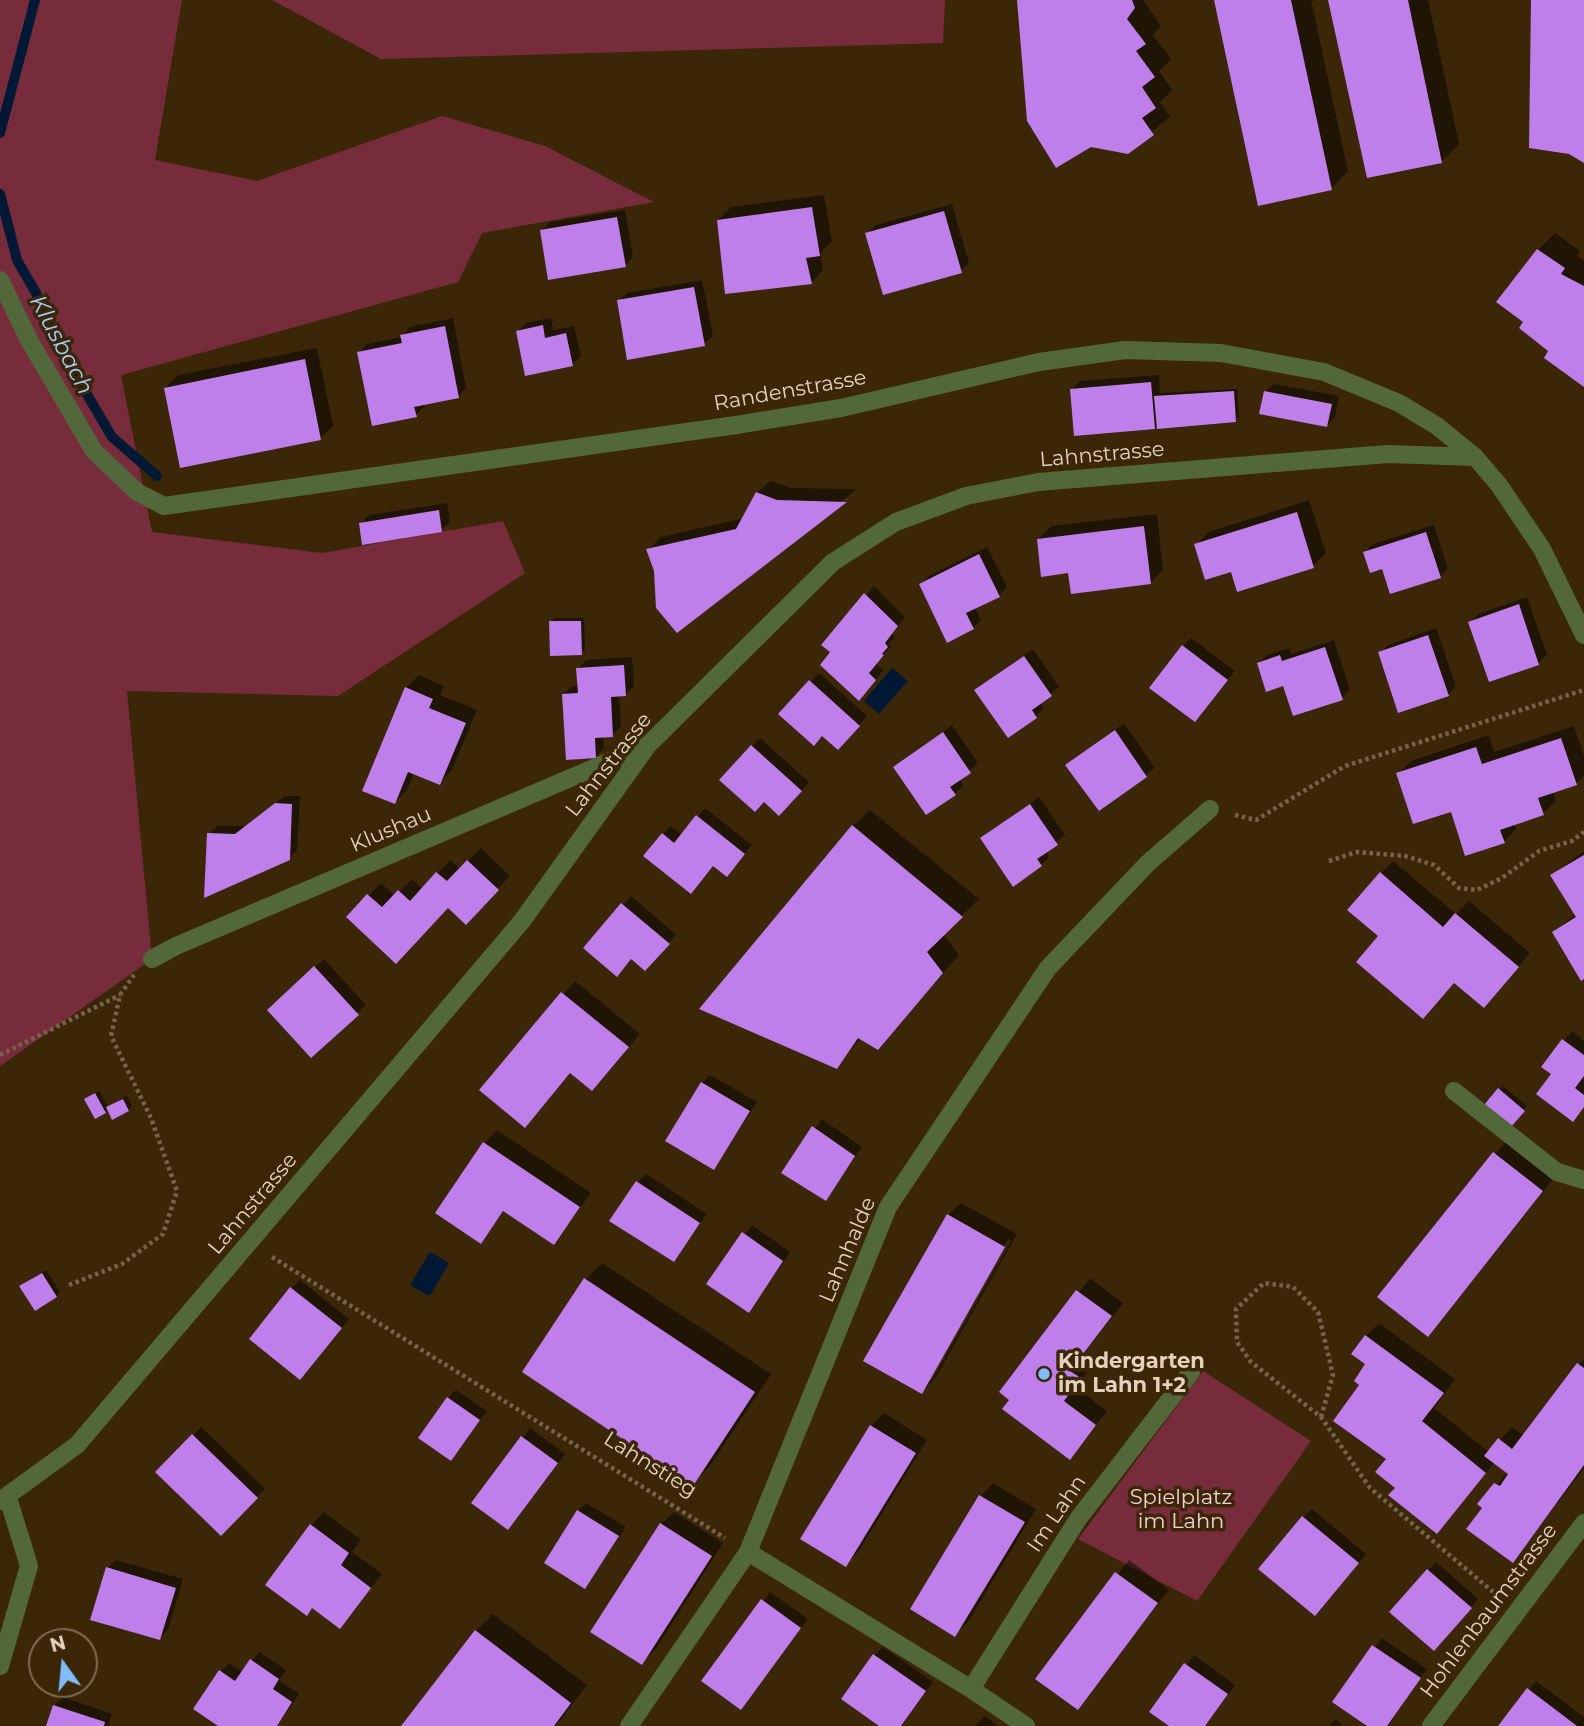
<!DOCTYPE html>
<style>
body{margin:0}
#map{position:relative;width:1584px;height:1726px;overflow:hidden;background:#3c2608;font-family:Montserrat,sans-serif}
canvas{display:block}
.north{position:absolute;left:28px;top:1628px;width:70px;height:70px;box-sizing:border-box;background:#3c2608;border:2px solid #7f6b51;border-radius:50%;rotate:345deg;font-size:19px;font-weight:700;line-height:28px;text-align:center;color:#e4d2be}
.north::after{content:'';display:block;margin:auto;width:24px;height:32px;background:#81bdfa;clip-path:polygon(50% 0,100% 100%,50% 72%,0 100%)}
</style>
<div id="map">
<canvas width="1584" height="1726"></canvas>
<div class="north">N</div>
</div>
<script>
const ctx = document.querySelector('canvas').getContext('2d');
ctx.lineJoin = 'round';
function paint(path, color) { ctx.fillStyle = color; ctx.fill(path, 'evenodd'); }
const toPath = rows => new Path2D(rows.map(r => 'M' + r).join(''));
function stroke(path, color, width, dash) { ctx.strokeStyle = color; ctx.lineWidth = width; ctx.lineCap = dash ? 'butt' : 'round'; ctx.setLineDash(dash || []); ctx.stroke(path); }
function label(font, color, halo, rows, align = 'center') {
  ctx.font = font + ' Montserrat,sans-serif'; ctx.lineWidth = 7; ctx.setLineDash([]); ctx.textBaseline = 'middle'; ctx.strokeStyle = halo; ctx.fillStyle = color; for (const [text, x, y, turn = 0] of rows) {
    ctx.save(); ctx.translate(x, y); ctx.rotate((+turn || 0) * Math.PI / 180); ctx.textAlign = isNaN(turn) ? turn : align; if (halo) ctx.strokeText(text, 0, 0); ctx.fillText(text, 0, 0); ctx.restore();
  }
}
const green = toPath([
 [0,0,182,0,155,160,257,181,442,116,545,146,654,202,482,233,458,282,121,375,152,532,322,553,503,521,525,573,338,696,127,691,152,959,0,1066],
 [272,0,945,0,943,43,381,59],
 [1203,1371,1311,1441,1197,1601,1078,1539]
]);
const water = toPath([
 [892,668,908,681,879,714,864,701],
 [430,1252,449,1263,430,1296,410,1285]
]);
const shadow = toPath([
 [1019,0,1143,0,1161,26,1153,35,1171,59,1159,71,1172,90,1160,102,1170,117,1127,152],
 [1216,0,1311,0,1348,171,1332,188],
 [1330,0,1428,0,1459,144,1442,161],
 [824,195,832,241,820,253,823,270,811,283,718,220,731,207],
 [952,204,969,263,961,271,867,234,876,225],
 [625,210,633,257,625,266,542,231,550,222],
 [1555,233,1580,251,1577,256,1584,260,1584,385,1525,321,1538,250],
 [702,280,713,336,704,344,619,301,627,293],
 [453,318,466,388,458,397,424,403,424,407,416,415,359,353,367,344,402,337,410,327],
 [551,318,553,330,574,326,581,356,572,364,518,331,526,323],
 [317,348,333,426,320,438,165,388,178,375],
 [1159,375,1160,393,1237,389,1239,417,1235,420,1159,423,1154,428,1072,390,1080,381],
 [1274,384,1339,396,1335,417,1327,425,1265,392],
 [770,481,791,488,857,489,677,631,648,550,661,537,744,518,757,493],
 [1309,500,1326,553,1313,566,1196,545,1209,532],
 [447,503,450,522,441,530,361,524,369,515],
 [1157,514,1163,570,1150,583,1039,539,1051,526],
 [1434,525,1448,569,1440,577,1384,567,1365,552,1373,544],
 [987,547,1007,587,999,596,975,607,981,620,973,628,921,584,929,576],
 [874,586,905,617,892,634,895,637,888,645,891,646,876,664,883,670,867,691,824,645],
 [1527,597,1547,655,1538,664,1470,622,1479,614],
 [555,618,584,618,585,650,581,653,551,622],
 [1436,628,1456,686,1448,695,1380,653,1388,645],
 [1191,638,1235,671,1195,720,1183,646],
 [1334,640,1350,690,1342,698,1285,684,1259,664,1267,655,1289,648,1291,654],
 [1033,649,1059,687,1040,703,1044,708,1035,717,976,690],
 [632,657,634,686,626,694,619,695,621,727,612,735,603,736,604,748,595,757,564,694,572,686,579,686,578,669,586,660],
 [819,673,867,716,846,740,823,735,780,714],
 [419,675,444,686,440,695,477,710,452,770,439,783,414,773,407,790,395,802,406,688],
 [1124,723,1155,768,1099,809,1068,765],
 [952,725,978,763,959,779,963,785,955,794,896,767],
 [1574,726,1584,756,1584,776,1576,784,1553,792,1556,801,1543,813,1514,823,1516,829,1504,842,1398,774,1411,761,1489,735,1494,752],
 [760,738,809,782,788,806,764,800,752,746],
 [285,796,300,796,297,850,289,858,209,834,217,826,245,826],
 [1039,797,1065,835,1045,851,1049,857,1041,865,982,839],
 [705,808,752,845,735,866,714,864,699,883,663,834,671,826,682,835],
 [870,810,979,899,943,934,959,955,878,1048,861,1038,836,1067,853,826],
 [481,848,510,876,478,910,448,906,348,917,381,883,395,896,412,879,423,889,450,860,460,869],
 [1584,851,1584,977,1554,932,1576,914,1553,875],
 [1393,861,1456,914,1469,901,1530,953,1496,993,1455,981,1381,936,1381,873],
 [631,896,676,935,653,961,585,948],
 [324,959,366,1005,312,1055,277,1002],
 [575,981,640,1034,605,1076,592,1089,572,1071,537,1113,482,1090],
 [1572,1031,1584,1041,1584,1107,1573,1119,1553,1074,1543,1066],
 [710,1075,757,1102,714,1168,702,1083],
 [1503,1086,1527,1106,1511,1125,1487,1104],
 [99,1091,108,1107,127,1096,132,1106,128,1110,108,1108,105,1112,86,1099],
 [822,1119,862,1147,825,1199,783,1172],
 [497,1130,591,1193,554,1243,505,1210,480,1241,437,1213,485,1143],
 [1507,1140,1554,1178,1428,1335,1380,1297],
 [646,1174,707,1214,674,1259,637,1183],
 [961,1203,1017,1234,935,1379,922,1392,948,1215],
 [1008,1239,1011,1241,932,1380,928,1380],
 [752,1225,790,1252,749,1311,709,1284],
 [602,1263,771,1374,710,1466,693,1483,585,1280],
 [46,1270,60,1292,56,1296,25,1283],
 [1090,1278,1123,1303,1081,1357,1092,1365,1075,1387,1107,1411,1070,1458,1001,1392],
 [300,1280,349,1319,300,1378,291,1289],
 [1379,1323,1455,1379,1434,1408,1489,1452,1512,1427,1524,1436,1584,1358,1584,1468,1513,1561,1485,1507,1480,1504,1508,1472,1495,1462,1437,1532,1397,1487,1362,1384,1368,1364,1366,1336],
 [456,1390,487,1411,451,1458,448,1398],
 [884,1413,927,1440,858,1552,845,1565,871,1426],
 [201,1427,265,1489,221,1533,158,1472],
 [530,1428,565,1454,508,1528,473,1503],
 [993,1483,1036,1509,968,1622,955,1634,981,1496],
 [586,1503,626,1527,585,1587,578,1511],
 [1312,1509,1366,1554,1323,1606,1303,1517],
 [324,1512,361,1540,352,1552,382,1574,340,1627,311,1525],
 [674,1512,723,1543,655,1650,642,1662,661,1524],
 [116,1560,183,1579,168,1630,159,1638,107,1568],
 [1129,1560,1169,1590,1077,1708,1037,1678],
 [1436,1562,1478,1599,1442,1640,1428,1571],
 [770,1592,808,1619,741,1708,704,1681],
 [493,1614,587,1685,556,1726,403,1726,476,1631],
 [1382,1638,1427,1669,1387,1726,1370,1726,1335,1701],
 [883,1647,933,1682,902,1726,882,1726,875,1655],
 [259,1652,286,1670,279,1680,299,1694,277,1726,221,1726,221,1671,229,1663,243,1672],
 [1194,1655,1235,1685,1205,1726,1173,1726,1152,1711],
 [1536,1681,1584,1717,1584,1726,1500,1726],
 [63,1697,112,1714,108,1726,47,1726,54,1706],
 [985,1716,998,1726,975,1726],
 [1335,1719,1343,1726,1329,1726]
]);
const stream = toPath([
 [0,133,35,0],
 [0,194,17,260,36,293,62,352,112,437,157,476]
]);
const building = toPath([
 [1017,0,1132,0,1135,8,1127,19,1146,44,1136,51,1155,77,1142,87,1156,108,1142,118,1154,135,1128,154,1091,147,1056,168,1027,121],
 [1214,0,1291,0,1332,190,1258,206],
 [1328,0,1408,0,1442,163,1367,178],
 [1531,0,1584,0,1584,163,1569,154,1529,148],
 [812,207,820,256,806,258,812,284,725,294,717,220],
 [944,211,962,273,883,295,865,233],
 [617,217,626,267,548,280,540,230],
 [1537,249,1565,268,1561,274,1584,286,1584,387,1544,358,1548,351,1519,328,1523,322,1496,302],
 [694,287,705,346,627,360,617,300],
 [543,325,545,338,566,333,573,366,525,376,516,331],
 [445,326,459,398,414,407,417,417,372,426,357,352,402,343,400,335],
 [305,359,321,440,180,468,164,388],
 [1151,382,1155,429,1074,436,1070,389],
 [1234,391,1236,422,1157,429,1154,396],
 [1264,391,1332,404,1327,427,1259,414],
 [756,492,777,500,847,502,677,633,656,608,654,571,646,549,736,529],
 [439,510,442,532,362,545,359,523],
 [1297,512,1314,568,1237,592,1231,572,1205,580,1194,544],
 [1144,526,1151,584,1071,594,1068,573,1041,577,1037,539],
 [1426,532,1441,578,1390,594,1382,569,1370,573,1363,552],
 [979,554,1000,597,966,613,974,629,947,643,919,584],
 [864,593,898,626,885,643,888,647,882,654,884,655,869,673,876,680,859,701,820,665,830,652,821,645],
 [1519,604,1539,665,1489,682,1468,622],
 [549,621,581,621,582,655,550,656],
 [1428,635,1449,696,1398,713,1378,652],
 [1182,645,1228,680,1195,722,1149,688],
 [1325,647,1343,700,1293,716,1283,686,1266,692,1257,663,1280,655,1282,661],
 [1024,656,1052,696,1032,710,1037,718,1008,738,974,690],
 [624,665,626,696,611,697,613,737,595,738,596,758,566,760,562,694,578,693,576,668],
 [809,680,860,726,838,750,822,736,814,746,778,714],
 [405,687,433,699,429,708,466,723,440,785,408,772,395,804,362,791],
 [1115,730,1147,777,1099,811,1065,765],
 [943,732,971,773,950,787,956,795,926,815,893,767],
 [1561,738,1577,785,1538,798,1544,815,1500,830,1505,843,1465,856,1451,812,1413,824,1396,773,1476,747,1482,764],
 [751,745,802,791,779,816,764,802,755,812,719,780],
 [275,803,292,804,290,860,204,898,207,833,235,834],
 [1030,804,1058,845,1037,859,1042,866,1013,887,980,838],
 [696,815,745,854,727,877,713,866,691,894,643,856,662,833,674,843],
 [852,825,963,917,927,952,943,973,878,1050,858,1038,837,1069,699,1009],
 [1584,855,1584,979,1581,981,1552,932,1576,917,1550,875],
 [467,860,499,890,466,925,448,908,396,964,346,917,367,894,382,907,398,890,410,901,436,872,447,881],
 [1380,872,1443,927,1455,913,1519,967,1484,1008,1454,983,1423,1019,1356,962,1378,936,1347,910],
 [621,903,670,944,645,971,631,959,617,977,583,948],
 [314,966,359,1015,311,1058,267,1010],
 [561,992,629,1047,592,1091,570,1073,525,1128,479,1090],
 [1562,1039,1584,1055,1584,1076,1575,1088,1584,1095,1584,1107,1573,1122,1536,1094,1551,1074,1541,1067],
 [701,1082,750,1111,714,1170,665,1141],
 [1498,1088,1525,1111,1511,1127,1484,1105],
 [95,1093,106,1113,95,1119,84,1099],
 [123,1099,129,1111,112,1120,106,1107],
 [812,1126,855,1156,826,1201,781,1173],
 [483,1142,580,1207,554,1245,503,1211,481,1244,435,1213],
 [1493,1152,1543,1191,1428,1337,1377,1297],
 [636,1181,700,1223,674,1262,609,1221],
 [947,1214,1005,1247,922,1394,863,1361],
 [742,1232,783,1261,749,1313,706,1284],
 [42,1273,57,1297,35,1311,19,1286],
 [584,1278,755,1392,693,1486,522,1372],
 [290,1287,342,1328,300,1380,249,1339],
 [1076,1290,1112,1316,1070,1371,1081,1378,1064,1401,1096,1425,1070,1460,1002,1409,1009,1400,999,1392],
 [1365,1335,1444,1393,1422,1421,1486,1473,1437,1534,1388,1495,1395,1488,1375,1472,1386,1459,1333,1421,1359,1385,1354,1381,1365,1364,1351,1354],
 [1577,1363,1584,1368,1584,1465,1513,1563,1466,1529,1482,1508,1477,1504,1494,1483,1500,1486,1508,1474,1484,1456,1498,1438,1512,1449],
 [447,1397,480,1420,451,1461,418,1438],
 [870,1425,916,1453,846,1567,800,1539],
 [192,1434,258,1498,221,1536,155,1472],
 [521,1436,558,1463,508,1530,471,1503],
 [979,1495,1025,1522,955,1637,910,1609],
 [577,1510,619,1536,585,1589,544,1563],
 [1302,1516,1359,1563,1315,1616,1258,1569],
 [660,1523,712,1556,642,1665,590,1632],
 [310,1524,349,1553,341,1565,371,1588,340,1629,312,1608,307,1616,265,1585],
 [106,1567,176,1588,160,1640,90,1620],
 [1427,1569,1472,1608,1434,1651,1389,1612],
 [1115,1572,1158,1603,1078,1710,1035,1679],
 [761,1599,801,1628,741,1710,701,1681],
 [475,1630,571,1703,554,1726,401,1726],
 [1372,1645,1421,1678,1387,1726,1367,1726,1332,1702],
 [873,1654,926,1691,901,1726,879,1726,841,1699],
 [250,1659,279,1679,273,1689,292,1702,277,1726,218,1726,193,1709,219,1670,235,1681],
 [1184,1663,1228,1694,1205,1726,1169,1726,1149,1712],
 [1527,1688,1577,1726,1498,1726],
 [53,1705,105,1722,104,1726,46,1726]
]);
const path = toPath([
 [1235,815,1256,820,1345,766,1584,690],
 [1329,861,1357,852,1405,856,1434,865,1459,888,1477,890,1502,878,1539,851,1572,841,1584,832],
 [0,1055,120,995],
 [272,1257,725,1538],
 [69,1285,122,1264,163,1234,177,1191,151,1118,111,1036,120,995,134,975],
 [1321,1417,1333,1375,1318,1312,1293,1287,1264,1283,1236,1309,1237,1342,1251,1362,1321,1417,1370,1488,1498,1596]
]);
const service = toPath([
 [1454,1091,1557,1172,1584,1180]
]);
const minor = toPath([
 [0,280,30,342,94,451,137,492,164,506,736,425,841,408,1039,362,1125,350,1221,353,1324,372,1399,403,1437,426,1475,457,1499,485,1542,549,1584,635],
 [152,959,176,946,648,745],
 [0,1501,77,1445,522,921,648,745,833,562,896,522,966,496,1038,482,1388,454,1475,457],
 [748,1552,971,1689,1026,1726],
 [0,1666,29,1566,8,1498],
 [971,1689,1078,1519,1191,1372],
 [629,1726,748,1552,888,1207,1048,968,1148,863,1210,809]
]);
const tertiary = toPath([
 [1431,1726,1584,1523]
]);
const markers = [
 [1044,1374,7,"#81bdfa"]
];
const streetNames = [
 ["Randenstrasse",790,391,-10],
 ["Lahnstrasse",1102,455,-5],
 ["Lahnstrasse",609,765,-52],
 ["Klushau",391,830,-23],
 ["Lahnstrasse",253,1204,-50],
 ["Lahnhalde",848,1250,-67],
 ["Lahnstieg",650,1465,32],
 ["Im Lahn",1057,1514,-56],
 ["Hohlenbaumstrasse",1489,1611,-53]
];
const poiNames = [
 ["Kindergarten",1058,1362],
 ["im Lahn 1+2",1058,1386]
];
const parkNames = [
 ["Spielplatz",1181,1498],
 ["im Lahn",1181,1522]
];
const waterNames = [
 ["Klusbach",61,345,62]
];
paint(green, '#772c3c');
paint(water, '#001834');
paint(shadow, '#0007');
stroke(stream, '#001834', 10);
paint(building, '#be7feb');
stroke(path, '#776348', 4.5, [3.5, 3.5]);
stroke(service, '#52683a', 18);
stroke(minor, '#52683a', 18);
stroke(tertiary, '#52683a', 18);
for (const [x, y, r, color] of markers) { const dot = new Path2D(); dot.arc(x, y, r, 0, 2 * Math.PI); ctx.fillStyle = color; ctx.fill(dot); stroke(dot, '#3c2608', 2.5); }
label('21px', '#e4d2be', '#3c2608', streetNames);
label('bold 21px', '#e4d2be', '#3c2608', poiNames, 'left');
label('21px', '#f2d0d4', '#3c2608', parkNames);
label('italic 23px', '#a3cefb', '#3c2608', waterNames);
</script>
